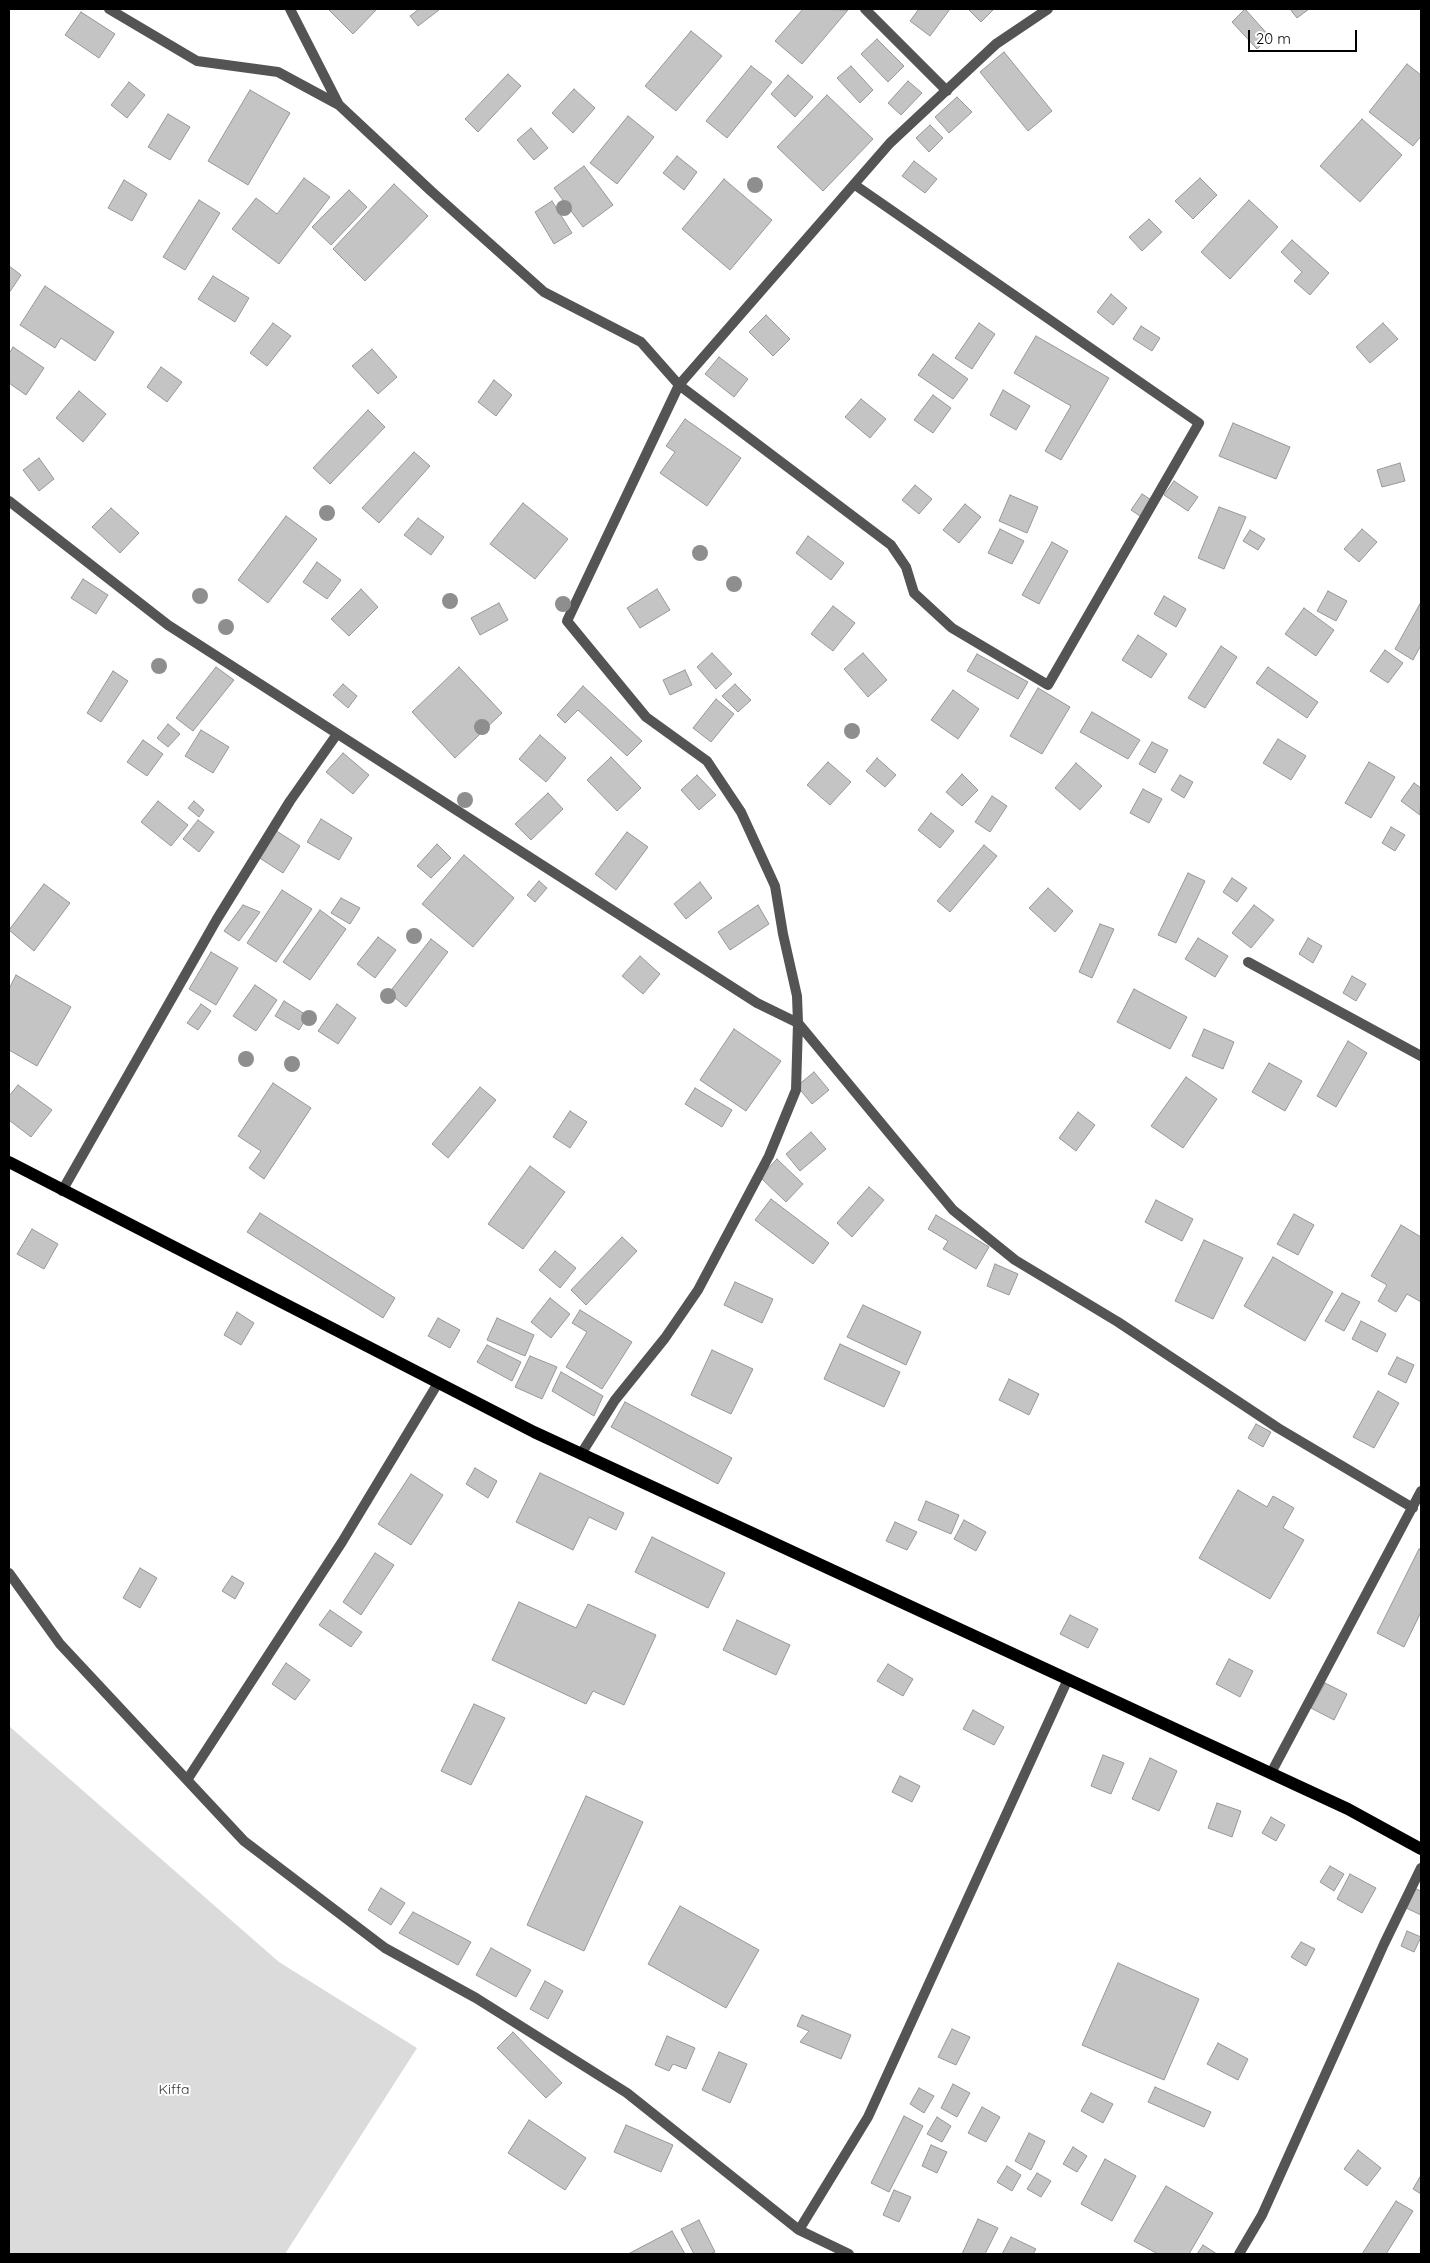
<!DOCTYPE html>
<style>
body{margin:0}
#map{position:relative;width:1430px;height:2263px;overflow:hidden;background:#fff;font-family:Quicksand,sans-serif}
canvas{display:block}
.frame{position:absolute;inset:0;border:10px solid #000;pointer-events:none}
.scale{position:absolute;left:1248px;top:30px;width:109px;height:22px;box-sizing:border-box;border:2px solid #000;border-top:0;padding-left:6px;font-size:15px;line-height:18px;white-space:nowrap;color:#000;-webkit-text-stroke:4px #fff;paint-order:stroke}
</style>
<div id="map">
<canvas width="1430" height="2263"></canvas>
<div class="frame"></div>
<div class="scale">20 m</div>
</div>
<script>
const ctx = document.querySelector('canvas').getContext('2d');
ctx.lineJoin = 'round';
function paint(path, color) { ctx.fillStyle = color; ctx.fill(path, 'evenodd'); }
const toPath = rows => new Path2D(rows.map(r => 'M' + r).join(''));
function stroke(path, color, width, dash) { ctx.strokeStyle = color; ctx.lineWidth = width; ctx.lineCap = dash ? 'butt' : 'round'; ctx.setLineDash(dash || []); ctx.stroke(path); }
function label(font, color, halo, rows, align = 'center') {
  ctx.font = font + ' Quicksand,sans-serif'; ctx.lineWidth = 4; ctx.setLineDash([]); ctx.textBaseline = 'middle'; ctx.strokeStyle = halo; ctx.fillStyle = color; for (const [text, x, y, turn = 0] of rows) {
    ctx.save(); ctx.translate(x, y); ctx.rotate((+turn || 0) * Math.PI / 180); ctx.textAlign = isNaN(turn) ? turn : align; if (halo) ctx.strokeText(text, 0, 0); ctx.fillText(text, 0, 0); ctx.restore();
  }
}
const green = toPath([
 [9,1726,279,1962,417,2048,285,2254,9,2254]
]);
const building = toPath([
 [328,9,377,9,353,34,328,9],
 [419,9,439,9,439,10,418,26,410,16,419,9],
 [803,9,848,10,802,64,775,41,803,9],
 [919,9,950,9,930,36,910,21,919,9],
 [968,9,994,9,981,22,968,9],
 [1245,9,1270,37,1257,49,1232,22,1245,9],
 [1290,9,1309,9,1297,18,1290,9],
 [81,12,115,34,99,58,65,35,81,12],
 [691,31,722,56,676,111,645,86,691,31],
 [877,39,904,66,888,82,861,54,877,39],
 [1004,52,1052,111,1028,131,980,72,1004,52],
 [1407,64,1421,75,1421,136,1413,146,1369,112,1407,64],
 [751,66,772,82,727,138,706,121,751,66],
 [851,66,873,90,860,103,837,78,851,66],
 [508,74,521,86,478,132,465,119,508,74],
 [788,75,813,97,795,117,771,94,788,75],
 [908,81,922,93,901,115,888,103,908,81],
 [129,82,145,95,127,118,111,105,129,82],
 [574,89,595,108,573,133,552,113,574,89],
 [250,90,290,113,248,185,208,161,250,90],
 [827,95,873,139,823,191,777,147,827,95],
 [957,97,972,112,949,133,935,117,957,97],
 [168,114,190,127,170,160,148,147,168,114],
 [628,116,654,137,617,184,590,163,628,116],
 [1362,119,1402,155,1360,202,1320,166,1362,119],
 [930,125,943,138,929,152,916,138,930,125],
 [531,128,548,148,534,160,517,140,531,128],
 [677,156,697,172,684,190,663,173,677,156],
 [914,161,937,179,925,193,902,176,914,161],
 [584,166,613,205,583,227,554,188,584,166],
 [304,178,330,197,279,264,232,229,256,198,277,214,304,178],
 [1200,178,1217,195,1193,219,1175,201,1200,178],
 [724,179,772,220,730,270,682,229,724,179],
 [124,180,147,194,132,221,108,208,124,180],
 [394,184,428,216,365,281,333,249,394,184],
 [349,190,367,207,331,245,312,227,349,190],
 [199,200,220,213,185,270,163,257,199,200],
 [1249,200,1278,227,1230,279,1201,252,1249,200],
 [552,201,572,233,554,244,535,212,552,201],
 [1149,219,1162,232,1142,251,1129,237,1149,219],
 [1292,240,1329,273,1310,295,1294,281,1302,272,1281,252,1292,240],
 [9,266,21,275,9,293,9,266],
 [213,276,249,298,235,322,198,299,213,276],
 [45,286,114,332,95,361,61,338,55,348,20,325,45,286],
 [1111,294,1127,308,1113,325,1097,312,1111,294],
 [766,315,790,339,773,356,749,332,766,315],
 [273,323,291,336,267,366,250,353,273,323],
 [979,323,995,334,972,369,955,358,979,323],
 [1383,323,1398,339,1370,363,1356,347,1383,323],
 [1141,326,1160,338,1152,351,1133,339,1141,326],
 [1036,336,1109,378,1061,460,1045,451,1071,406,1014,373,1036,336],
 [13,347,44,368,26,395,9,383,9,354,13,347],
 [372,349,397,377,378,394,352,366,372,349],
 [933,354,968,379,953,399,918,375,933,354],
 [719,357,748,379,734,397,705,374,719,357],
 [161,367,182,382,167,402,147,387,161,367],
 [494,380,512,395,496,416,478,402,494,380],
 [1003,390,1030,406,1016,430,990,415,1003,390],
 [79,391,106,414,83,442,56,418,79,391],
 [933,395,951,408,933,433,914,420,933,395],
 [861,399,886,419,870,438,845,417,861,399],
 [368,410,385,427,330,484,313,468,368,410],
 [685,419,741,458,707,506,660,473,675,452,666,446,685,419],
 [1233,423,1290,447,1276,479,1219,456,1233,423],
 [414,452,430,466,379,523,362,508,414,452],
 [39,458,54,479,39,491,23,470,39,458],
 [1400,463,1405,481,1382,487,1377,470,1400,463],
 [1174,481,1198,497,1188,511,1164,495,1174,481],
 [915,485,932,499,919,514,902,500,915,485],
 [1142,494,1153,501,1143,518,1131,510,1142,494],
 [1010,495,1038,507,1027,533,999,521,1010,495],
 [523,503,568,539,535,579,490,544,523,503],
 [965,504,981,517,959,543,943,530,965,504],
 [1219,507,1246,517,1224,569,1198,558,1219,507],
 [111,508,139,533,120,553,92,527,111,508],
 [286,516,317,539,268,603,238,580,286,516],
 [418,518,444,537,431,555,404,535,418,518],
 [1000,529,1024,541,1012,564,988,553,1000,529],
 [1362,529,1377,542,1359,562,1344,549,1362,529],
 [1250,530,1265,539,1258,550,1243,541,1250,530],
 [808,536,844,563,831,580,796,553,808,536],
 [1052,542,1068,551,1039,604,1022,595,1052,542],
 [317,562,341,580,327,599,303,582,317,562],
 [83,579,108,595,96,614,71,598,83,579],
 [361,589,378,607,349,636,331,619,361,589],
 [657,589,670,610,640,628,627,608,657,589],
 [1328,591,1347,601,1336,621,1317,611,1328,591],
 [1164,596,1186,609,1176,627,1154,614,1164,596],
 [1421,602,1421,645,1413,660,1395,649,1421,602],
 [499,603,508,620,480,635,471,618,499,603],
 [833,606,855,623,833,651,811,634,833,606],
 [1304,608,1334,630,1316,656,1285,634,1304,608],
 [1138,635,1167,654,1151,678,1122,660,1138,635],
 [1221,646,1237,657,1205,708,1188,698,1221,646],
 [1385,650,1403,663,1388,683,1370,671,1385,650],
 [712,653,732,674,716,689,697,667,712,653],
 [863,653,887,680,868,697,844,669,863,653],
 [977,654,1028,682,1018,699,967,671,977,654],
 [216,667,234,680,193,731,176,718,216,667],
 [459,667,502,713,455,758,412,712,459,667],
 [1268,667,1318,702,1307,718,1256,683,1268,667],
 [685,670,692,685,670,695,663,680,685,670],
 [113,671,128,681,101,722,87,713,113,671],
 [343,684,357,696,348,708,333,695,343,684],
 [735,684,751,700,738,712,722,696,735,684],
 [583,686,642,741,627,756,578,710,565,723,557,715,583,686],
 [1038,688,1070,707,1042,754,1010,736,1038,688],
 [953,690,979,709,958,739,931,720,953,690],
 [716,699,734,714,711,742,693,728,716,699],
 [1092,712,1140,740,1128,759,1080,732,1092,712],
 [168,724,180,734,168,747,157,738,168,724],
 [201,730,229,747,213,773,185,756,201,730],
 [540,735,566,758,546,782,519,759,540,735],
 [1278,739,1306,756,1291,780,1263,763,1278,739],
 [143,740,163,754,147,776,127,762,143,740],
 [1152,742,1168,750,1155,773,1139,764,1152,742],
 [343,753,369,775,353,794,326,772,343,753],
 [611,757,641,788,617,811,587,780,611,757],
 [877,758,896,775,885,787,866,771,877,758],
 [828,762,851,782,830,805,807,785,828,762],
 [1369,762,1395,777,1371,818,1345,803,1369,762],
 [1076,763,1102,786,1080,810,1055,788,1076,763],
 [962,774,978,790,962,806,946,792,962,774],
 [697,775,716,795,699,810,681,790,697,775],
 [1180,775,1193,782,1184,798,1171,790,1180,775],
 [1414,783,1421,788,1420,815,1401,801,1414,783],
 [1143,789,1162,799,1149,823,1130,813,1143,789],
 [548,793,563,809,531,840,515,824,548,793],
 [992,796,1007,806,990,832,975,822,992,796],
 [158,801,188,825,171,846,141,822,158,801],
 [194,801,204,810,199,817,188,808,194,801],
 [931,813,954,831,940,848,918,830,931,813],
 [321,819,352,838,339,860,307,842,321,819],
 [198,820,214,832,199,852,183,839,198,820],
 [1391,827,1405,835,1395,851,1382,843,1391,827],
 [275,830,300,846,283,873,258,857,275,830],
 [627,832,648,847,616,890,595,874,627,832],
 [437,844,451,858,431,878,417,866,437,844],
 [984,845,997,856,950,912,937,901,984,845],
 [464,855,514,898,473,947,422,904,464,855],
 [1188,873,1205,881,1176,943,1158,935,1188,873],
 [1232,878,1247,888,1237,902,1223,892,1232,878],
 [539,881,547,888,535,902,527,895,539,881],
 [700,882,712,898,686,919,674,904,700,882],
 [44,884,70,903,34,951,9,930,44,884],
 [1048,888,1073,911,1055,932,1029,908,1048,888],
 [282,890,312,909,276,962,247,943,282,890],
 [341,898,360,908,350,924,331,913,341,898],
 [243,905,260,912,239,941,224,931,243,905],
 [758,905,769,924,730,950,718,932,758,905],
 [1254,905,1274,920,1251,948,1232,933,1254,905],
 [320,910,346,929,310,980,283,962,320,910],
 [1100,924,1114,929,1092,978,1079,972,1100,924],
 [378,937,396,950,375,978,357,964,378,937],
 [1198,938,1228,956,1215,977,1185,959,1198,938],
 [1308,938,1322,946,1313,963,1299,954,1308,938],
 [431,939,448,952,406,1007,389,993,431,939],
 [211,952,238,968,216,1005,189,989,211,952],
 [640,956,660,974,643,994,622,976,640,956],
 [16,975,71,1007,37,1066,9,1050,9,989,16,975],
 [1352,976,1366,984,1356,1001,1343,993,1352,976],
 [255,985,277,1000,256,1031,233,1016,255,985],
 [1134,989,1187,1017,1170,1049,1117,1022,1134,989],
 [284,1001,308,1016,299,1030,275,1016,284,1001],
 [201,1004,211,1011,198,1030,187,1023,201,1004],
 [337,1004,356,1018,338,1044,318,1031,337,1004],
 [734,1029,781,1061,746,1111,700,1080,734,1029],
 [1204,1029,1234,1042,1223,1069,1192,1056,1204,1029],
 [1348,1041,1367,1053,1336,1107,1317,1096,1348,1041],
 [1269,1063,1302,1081,1285,1111,1252,1092,1269,1063],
 [814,1072,829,1090,812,1104,797,1086,814,1072],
 [1186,1077,1217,1099,1183,1148,1151,1126,1186,1077],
 [273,1083,311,1108,264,1179,249,1168,261,1151,238,1136,273,1083],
 [18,1085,52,1110,31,1137,9,1120,9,1096,18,1085],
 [480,1087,496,1100,448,1158,432,1144,480,1087],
 [695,1088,732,1110,722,1127,685,1104,695,1088],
 [570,1111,587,1122,570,1148,553,1137,570,1111],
 [1078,1112,1095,1125,1076,1151,1059,1138,1078,1112],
 [811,1132,826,1149,800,1171,786,1154,811,1132],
 [777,1159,803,1184,786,1202,760,1177,777,1159],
 [530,1166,565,1192,523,1249,488,1224,530,1166],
 [869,1187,884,1200,852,1237,837,1223,869,1187],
 [771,1199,829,1243,813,1264,755,1220,771,1199],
 [1156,1200,1193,1219,1182,1241,1145,1222,1156,1200],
 [260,1213,395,1298,383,1318,247,1232,260,1213],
 [1294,1214,1314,1225,1298,1255,1277,1244,1294,1214],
 [936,1215,989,1247,976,1269,943,1249,948,1241,928,1229,936,1215],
 [1401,1225,1421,1237,1421,1302,1407,1294,1396,1312,1378,1301,1387,1285,1371,1276,1401,1225],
 [32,1229,58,1244,44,1269,17,1254,32,1229],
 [622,1237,637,1251,586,1305,571,1290,622,1237],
 [1204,1240,1243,1258,1213,1319,1175,1301,1204,1240],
 [555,1251,576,1268,560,1288,539,1270,555,1251],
 [1273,1257,1333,1292,1305,1341,1244,1306,1273,1257],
 [995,1264,1018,1274,1009,1295,987,1286,995,1264],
 [735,1282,773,1299,762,1323,724,1305,735,1282],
 [1342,1293,1360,1302,1344,1331,1325,1321,1342,1293],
 [550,1298,570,1314,551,1338,531,1322,550,1298],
 [863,1305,921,1332,906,1365,847,1337,863,1305],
 [580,1310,632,1342,602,1389,566,1367,587,1332,572,1323,580,1310],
 [237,1312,254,1323,241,1345,224,1335,237,1312],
 [438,1318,460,1330,450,1348,428,1336,438,1318],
 [497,1318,534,1335,525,1356,487,1340,497,1318],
 [1361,1321,1386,1334,1377,1352,1352,1339,1361,1321],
 [840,1344,900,1372,884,1407,824,1379,840,1344],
 [487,1345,521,1362,512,1381,477,1362,487,1345],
 [712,1350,753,1369,731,1414,691,1395,712,1350],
 [530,1356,557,1367,542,1399,515,1387,530,1356],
 [1397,1357,1414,1365,1406,1383,1388,1374,1397,1357],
 [561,1372,603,1396,594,1416,552,1391,561,1372],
 [1009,1379,1039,1394,1029,1415,999,1400,1009,1379],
 [1378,1391,1399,1403,1374,1448,1353,1437,1378,1391],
 [625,1402,732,1458,718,1484,611,1427,625,1402],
 [1256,1424,1271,1432,1263,1447,1248,1438,1256,1424],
 [475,1468,497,1481,488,1498,466,1484,475,1468],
 [540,1473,624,1513,616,1530,589,1517,573,1550,516,1522,540,1473],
 [411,1474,443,1495,411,1545,378,1524,411,1474],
 [1238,1490,1267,1507,1273,1496,1294,1508,1283,1528,1304,1540,1270,1599,1199,1558,1238,1490],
 [926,1501,959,1515,951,1534,918,1520,926,1501],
 [964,1520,986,1532,976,1551,954,1539,964,1520],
 [895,1522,917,1532,907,1550,886,1541,895,1522],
 [652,1537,725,1573,708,1608,635,1572,652,1537],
 [1419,1549,1421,1550,1421,1612,1404,1647,1377,1633,1419,1549],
 [375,1553,394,1565,361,1615,343,1602,375,1553],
 [140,1568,157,1578,140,1608,123,1598,140,1568],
 [232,1576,244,1583,235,1599,222,1591,232,1576],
 [519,1602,576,1628,588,1604,656,1635,624,1705,593,1691,586,1704,492,1660,519,1602],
 [330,1610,362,1632,351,1647,319,1625,330,1610],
 [1070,1615,1098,1629,1088,1648,1060,1634,1070,1615],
 [737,1620,790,1645,776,1675,723,1650,737,1620],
 [1229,1659,1253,1671,1240,1697,1216,1684,1229,1659],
 [286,1663,310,1680,295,1700,272,1684,286,1663],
 [888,1664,913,1679,903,1696,877,1681,888,1664],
 [1325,1683,1347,1694,1334,1720,1311,1708,1325,1683],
 [474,1704,505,1718,471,1785,441,1771,474,1704],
 [973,1710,1004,1727,994,1745,963,1729,973,1710],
 [1103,1755,1124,1763,1111,1794,1091,1786,1103,1755],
 [1150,1758,1177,1771,1159,1811,1132,1799,1150,1758],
 [900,1776,920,1786,912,1802,892,1792,900,1776],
 [586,1796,643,1822,584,1951,527,1925,586,1796],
 [1217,1803,1241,1811,1232,1837,1208,1828,1217,1803],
 [1271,1817,1285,1825,1276,1841,1262,1833,1271,1817],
 [1330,1866,1344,1874,1334,1891,1320,1882,1330,1866],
 [1350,1874,1376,1888,1362,1913,1337,1899,1350,1874],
 [381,1888,405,1903,391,1925,368,1910,381,1888],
 [1414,1888,1421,1891,1421,1915,1404,1907,1414,1888],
 [680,1906,759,1950,726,2008,648,1964,680,1906],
 [413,1912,471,1942,458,1965,399,1933,413,1912],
 [1407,1931,1421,1937,1414,1952,1401,1946,1407,1931],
 [1301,1942,1315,1949,1306,1966,1291,1957,1301,1942],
 [491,1948,531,1970,516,1997,476,1975,491,1948],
 [1118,1963,1199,1999,1164,2080,1082,2045,1118,1963],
 [545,1981,563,1991,548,2019,530,2009,545,1981],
 [802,2015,851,2035,841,2059,800,2042,809,2031,797,2026,802,2015],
 [952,2029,970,2037,956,2065,938,2057,952,2029],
 [513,2032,562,2083,546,2098,497,2048,513,2032],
 [667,2036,695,2048,686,2069,673,2064,669,2071,655,2065,667,2036],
 [1218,2043,1248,2059,1238,2080,1207,2064,1218,2043],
 [719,2052,747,2064,730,2103,702,2090,719,2052],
 [953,2084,970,2093,957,2117,941,2108,953,2084],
 [1155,2087,1211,2112,1204,2127,1148,2102,1155,2087],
 [919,2088,934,2096,924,2113,910,2104,919,2088],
 [1091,2093,1113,2104,1103,2123,1081,2111,1091,2093],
 [982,2107,1000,2117,986,2142,968,2133,982,2107],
 [904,2116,923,2126,889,2192,871,2183,904,2116],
 [937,2117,951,2126,942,2142,927,2134,937,2117],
 [529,2120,586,2158,565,2190,508,2153,529,2120],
 [626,2125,673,2145,661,2172,614,2152,626,2125],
 [1029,2133,1045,2141,1031,2170,1015,2161,1029,2133],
 [931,2145,947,2152,937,2173,922,2166,931,2145],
 [1073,2147,1087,2156,1077,2172,1063,2164,1073,2147],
 [1358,2150,1381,2168,1367,2186,1344,2169,1358,2150],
 [1105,2159,1136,2176,1112,2221,1081,2204,1105,2159],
 [1007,2166,1021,2175,1012,2191,997,2182,1007,2166],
 [1037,2173,1051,2181,1041,2197,1027,2189,1037,2173],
 [1421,2175,1421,2194,1413,2189,1421,2175],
 [1166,2186,1213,2213,1189,2254,1158,2254,1134,2241,1166,2186],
 [894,2190,911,2197,899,2222,883,2215,894,2190],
 [1396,2201,1413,2211,1386,2254,1362,2254,1396,2201],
 [978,2219,998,2228,985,2254,962,2254,978,2219],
 [699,2220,715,2252,710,2254,694,2254,681,2229,699,2220],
 [672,2231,685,2254,628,2254,672,2231],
 [1011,2237,1036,2249,1033,2254,1002,2254,1011,2237],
 [1203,2245,1217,2254,1197,2254,1203,2245]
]);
const minor = toPath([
 [109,9,197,61,278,72,339,105,431,191,544,292,641,342,679,385,891,545,906,567,914,593,952,628,1048,685,1199,423,855,185],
 [290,9,339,105],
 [865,9,947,91],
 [9,501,168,625,757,1003,798,1023,953,1210,1015,1260,1118,1322,1278,1428,1413,1508],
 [1248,962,1421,1056],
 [62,1191,217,919,290,801,337,734],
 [581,1454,615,1400,665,1338,698,1290,769,1156,796,1090,798,1023,797,996,783,934,775,886,741,812,707,761,646,717,567,621,679,385,890,143,996,44,1048,9],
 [9,1573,60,1644,244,1841,385,1948,476,1998,627,2093,799,2230,849,2254],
 [1271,1773,1421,1491],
 [187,1780,342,1542,438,1383],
 [799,2230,868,2117,1068,1679],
 [1239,2254,1262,2215,1384,1944,1421,1868]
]);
const primary = toPath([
 [9,1162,534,1432,1348,1809,1421,1849]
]);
const trees = [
 [755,185],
 [564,208],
 [327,513],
 [700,553],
 [734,584],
 [200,596],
 [450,601],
 [563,604],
 [226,627],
 [159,666],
 [482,727],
 [852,731],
 [465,800],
 [414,936],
 [388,996],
 [309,1018],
 [246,1059],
 [292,1064]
];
const parkNames = [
 ["Kiffa",174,2090]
];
paint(green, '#dbdbdb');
paint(building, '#c4c4c4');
stroke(building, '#989898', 1);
stroke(minor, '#545454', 10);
stroke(primary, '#000', 12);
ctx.fillStyle = '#8e8e8e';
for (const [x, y] of trees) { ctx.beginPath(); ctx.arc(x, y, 8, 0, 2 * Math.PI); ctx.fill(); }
label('14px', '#323232', '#fff', parkNames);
</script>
